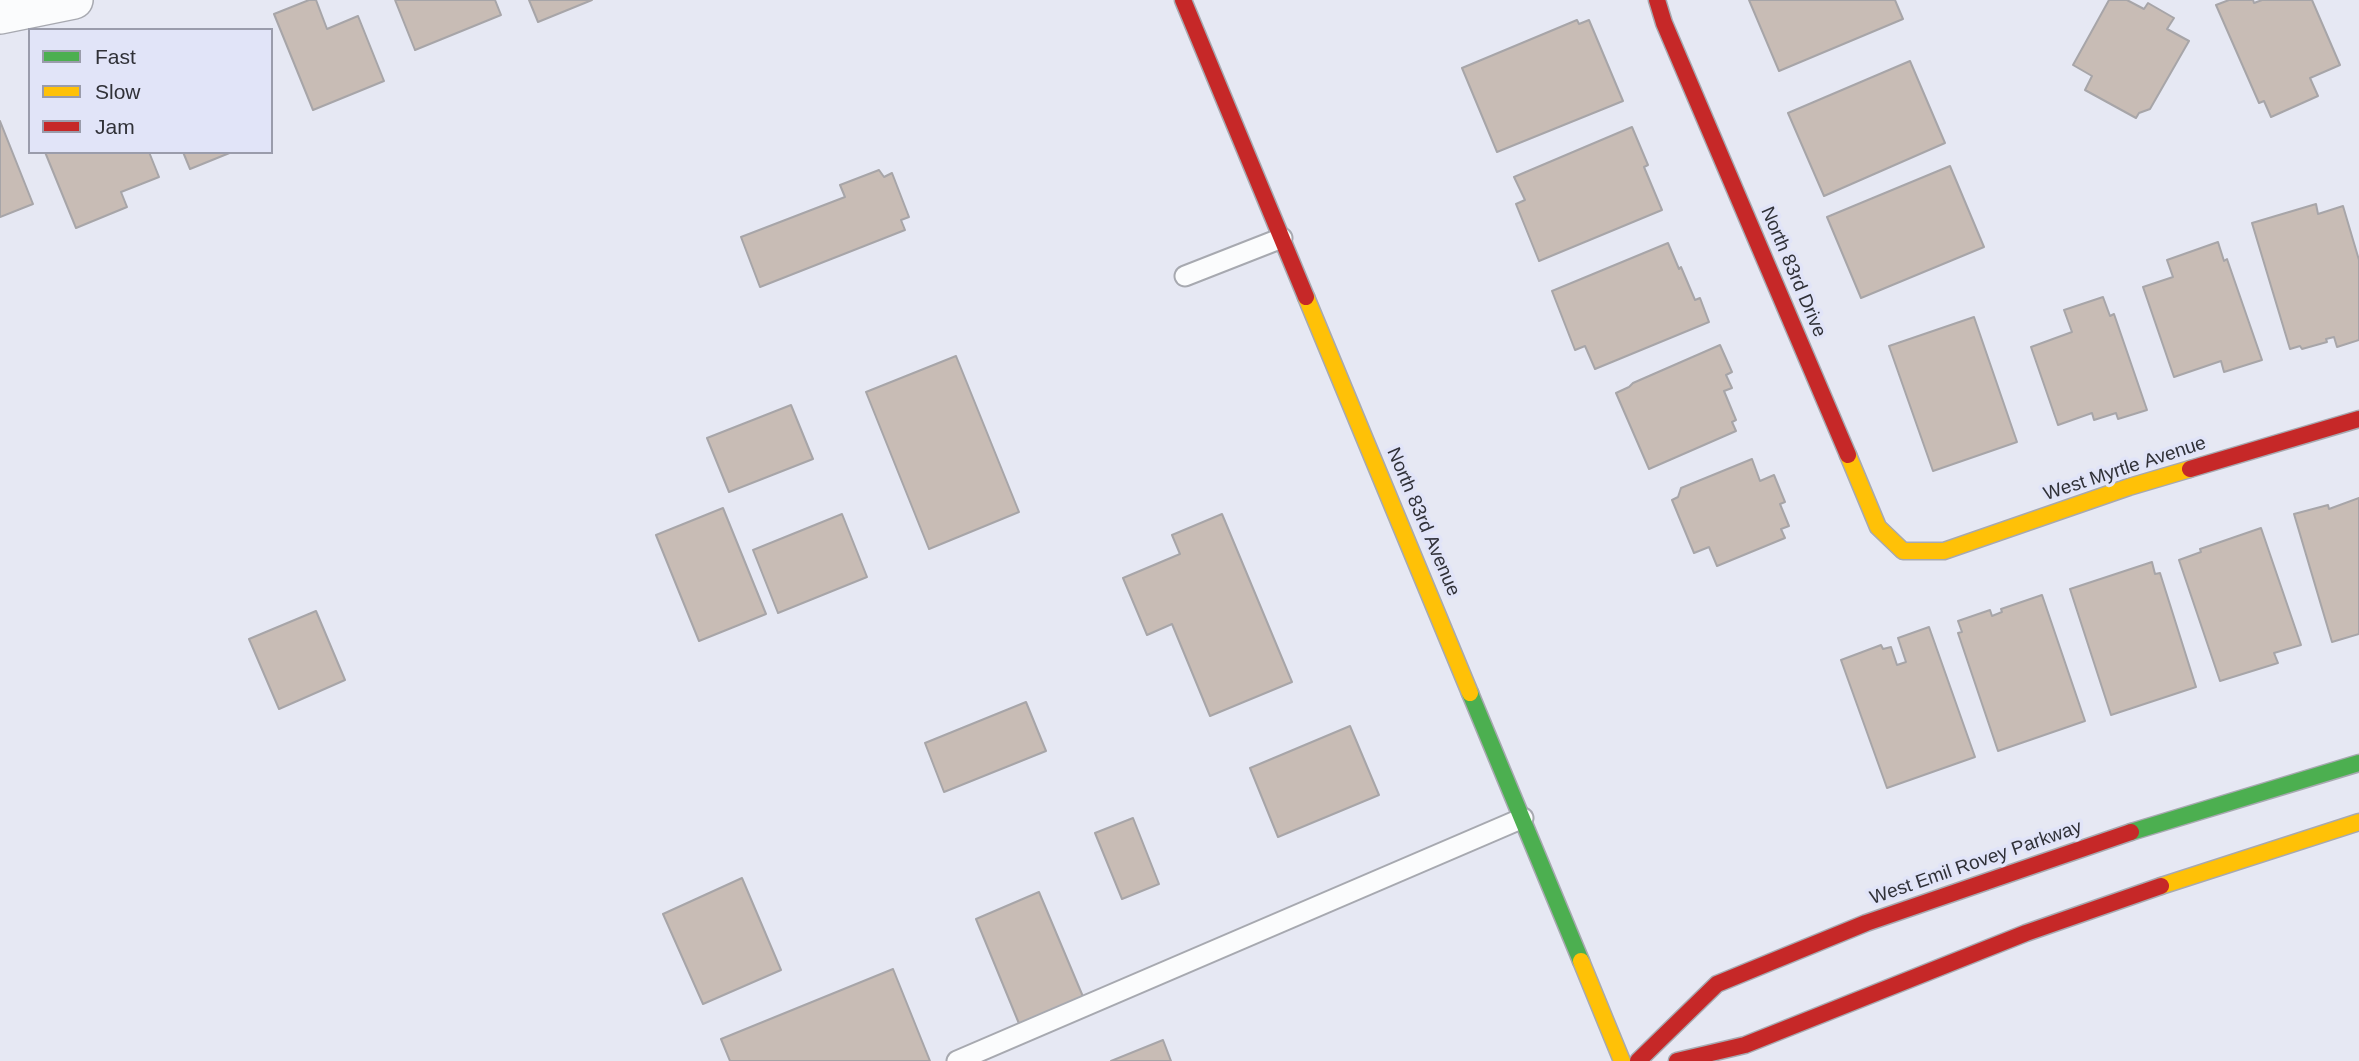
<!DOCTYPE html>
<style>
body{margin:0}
#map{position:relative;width:2359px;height:1061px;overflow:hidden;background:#e6e8f3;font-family:Helvetica,sans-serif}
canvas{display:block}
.legend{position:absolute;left:28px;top:28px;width:245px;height:126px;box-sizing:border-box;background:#e1e4f8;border:2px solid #9a9cab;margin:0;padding:9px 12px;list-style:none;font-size:21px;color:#303138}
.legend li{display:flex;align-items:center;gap:14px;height:35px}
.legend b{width:35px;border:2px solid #9a9cab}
</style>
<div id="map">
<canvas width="2359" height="1061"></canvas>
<ul class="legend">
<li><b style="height:9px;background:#4caf50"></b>Fast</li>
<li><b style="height:9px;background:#ffc107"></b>Slow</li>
<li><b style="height:9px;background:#c62828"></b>Jam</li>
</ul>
</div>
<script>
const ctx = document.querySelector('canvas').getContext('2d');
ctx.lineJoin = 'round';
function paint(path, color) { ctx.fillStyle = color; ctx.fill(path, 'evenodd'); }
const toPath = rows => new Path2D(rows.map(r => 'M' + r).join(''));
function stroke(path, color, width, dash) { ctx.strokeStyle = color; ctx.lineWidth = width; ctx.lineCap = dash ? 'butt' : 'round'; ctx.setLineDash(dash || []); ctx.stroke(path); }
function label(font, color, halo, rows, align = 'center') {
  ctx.font = font + ' Helvetica,sans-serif'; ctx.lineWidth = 7; ctx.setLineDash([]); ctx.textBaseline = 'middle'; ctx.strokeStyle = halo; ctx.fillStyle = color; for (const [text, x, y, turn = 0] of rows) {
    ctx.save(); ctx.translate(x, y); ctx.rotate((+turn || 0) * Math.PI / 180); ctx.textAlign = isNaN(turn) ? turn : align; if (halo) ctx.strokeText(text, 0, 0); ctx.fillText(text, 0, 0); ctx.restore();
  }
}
const building = toPath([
 [309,0,316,0,327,29,358,16,384,81,313,110,274,14,309,0],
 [395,0,495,0,501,15,415,50,395,0],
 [529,0,592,0,538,22,529,0],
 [1749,0,1895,0,1903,19,1779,71,1749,0],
 [2109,0,2127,0,2144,9,2148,3,2174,18,2167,29,2189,41,2150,109,2139,113,2136,118,2085,90,2092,76,2073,65,2109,0],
 [2229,0,2253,0,2254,3,2262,0,2312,0,2340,65,2310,78,2318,96,2271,117,2264,101,2259,103,2216,5,2229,0],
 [1577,20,1579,24,1589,20,1623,101,1497,152,1462,68,1577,20],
 [1910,61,1945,143,1824,196,1788,113,1910,61],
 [0,121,33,204,0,217,0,121],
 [1632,127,1648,165,1644,167,1662,210,1539,261,1516,204,1525,200,1514,177,1632,127],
 [45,152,149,152,159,177,121,192,127,207,76,228,45,152],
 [183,152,232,152,190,169,183,152],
 [1950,166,1984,247,1861,298,1827,217,1950,166],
 [879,170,884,177,892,173,909,217,901,220,905,230,760,287,741,237,845,197,840,185,879,170],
 [2316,204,2318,214,2343,206,2359,260,2359,340,2337,347,2334,337,2326,339,2327,342,2302,349,2300,346,2290,349,2252,223,2316,204],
 [2218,242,2224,261,2227,259,2262,360,2224,372,2221,361,2174,377,2143,287,2173,277,2167,260,2218,242],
 [1668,243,1679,269,1681,267,1695,300,1700,298,1709,322,1595,369,1585,346,1575,350,1552,291,1668,243],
 [2103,297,2110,316,2114,314,2147,410,2118,419,2116,413,2094,420,2092,413,2058,425,2031,347,2072,332,2064,310,2103,297],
 [1974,317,2017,442,1933,471,1889,346,1974,317],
 [1720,345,1732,372,1726,375,1732,388,1724,391,1736,420,1732,422,1736,431,1649,469,1616,393,1629,387,1633,383,1720,345],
 [956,356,1019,512,929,549,866,392,956,356],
 [791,405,813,459,729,492,707,438,791,405],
 [1752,459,1760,481,1774,475,1785,502,1780,504,1789,526,1781,529,1785,538,1717,566,1709,547,1694,553,1672,500,1678,497,1681,488,1752,459],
 [2359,498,2359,634,2332,642,2294,514,2328,505,2329,509,2359,498],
 [723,508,766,614,699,641,656,535,723,508],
 [842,514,867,577,778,613,753,550,842,514],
 [1222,514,1292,682,1210,716,1172,624,1147,635,1123,578,1180,554,1172,535,1222,514],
 [2261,528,2301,645,2274,653,2278,663,2220,681,2179,560,2201,552,2200,549,2261,528],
 [2152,562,2155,574,2160,573,2196,687,2111,715,2070,589,2152,562],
 [2042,595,2085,721,1998,751,1958,633,1962,632,1958,621,1990,610,1992,616,2002,612,2001,609,2042,595],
 [316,611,345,680,279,709,249,639,316,611],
 [1929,627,1975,757,1887,788,1841,660,1881,645,1883,649,1891,647,1897,665,1906,662,1898,638,1929,627],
 [1026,702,1046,751,944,792,925,743,1026,702],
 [1350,726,1379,795,1278,837,1250,768,1350,726],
 [1133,818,1159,884,1122,899,1095,833,1133,818],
 [742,878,781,970,703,1004,663,914,742,878],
 [1039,892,1084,999,1020,1026,976,919,1039,892],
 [893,969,930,1061,730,1061,721,1039,893,969],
 [1163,1040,1171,1061,1111,1061,1163,1040]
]);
const lane = toPath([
 [1185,276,1282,238],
 [957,1061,1523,818]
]);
const street = toPath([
 [0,15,74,0]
]);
const fast = toPath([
 [1470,693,1581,961],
 [2131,832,2359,763]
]);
const slow = toPath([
 [1306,297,1470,693],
 [1848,455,1878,527,1903,551,1944,551,2129,487,2190,469],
 [2161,886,2359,822],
 [1581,961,1622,1061]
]);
const jam = toPath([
 [1183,0,1306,297],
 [1657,0,1664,23,1848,455],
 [2190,469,2359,419],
 [1638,1061,1717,984,1866,923,2131,832],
 [1677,1061,1745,1045,2026,933,2161,886]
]);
const streetNames = [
 ["North 83rd Drive",1793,272,67],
 ["West Myrtle Avenue",2125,469,-18],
 ["North 83rd Avenue",1423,522,67],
 ["West Emil Rovey Parkway",1976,863,-19]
];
paint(building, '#c8bcb5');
stroke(building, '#a7a5a8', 2);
stroke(lane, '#a7a9b0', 23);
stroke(street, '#a7a9b0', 40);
stroke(fast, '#a7a9b0', 19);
stroke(slow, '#a7a9b0', 19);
stroke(jam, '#a7a9b0', 19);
stroke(lane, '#fbfcfd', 19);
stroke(street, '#fbfcfd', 37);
stroke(fast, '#4caf50', 16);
stroke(slow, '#ffc107', 16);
stroke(jam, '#c62828', 16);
label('19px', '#303138', '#e1e4f8', streetNames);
</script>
